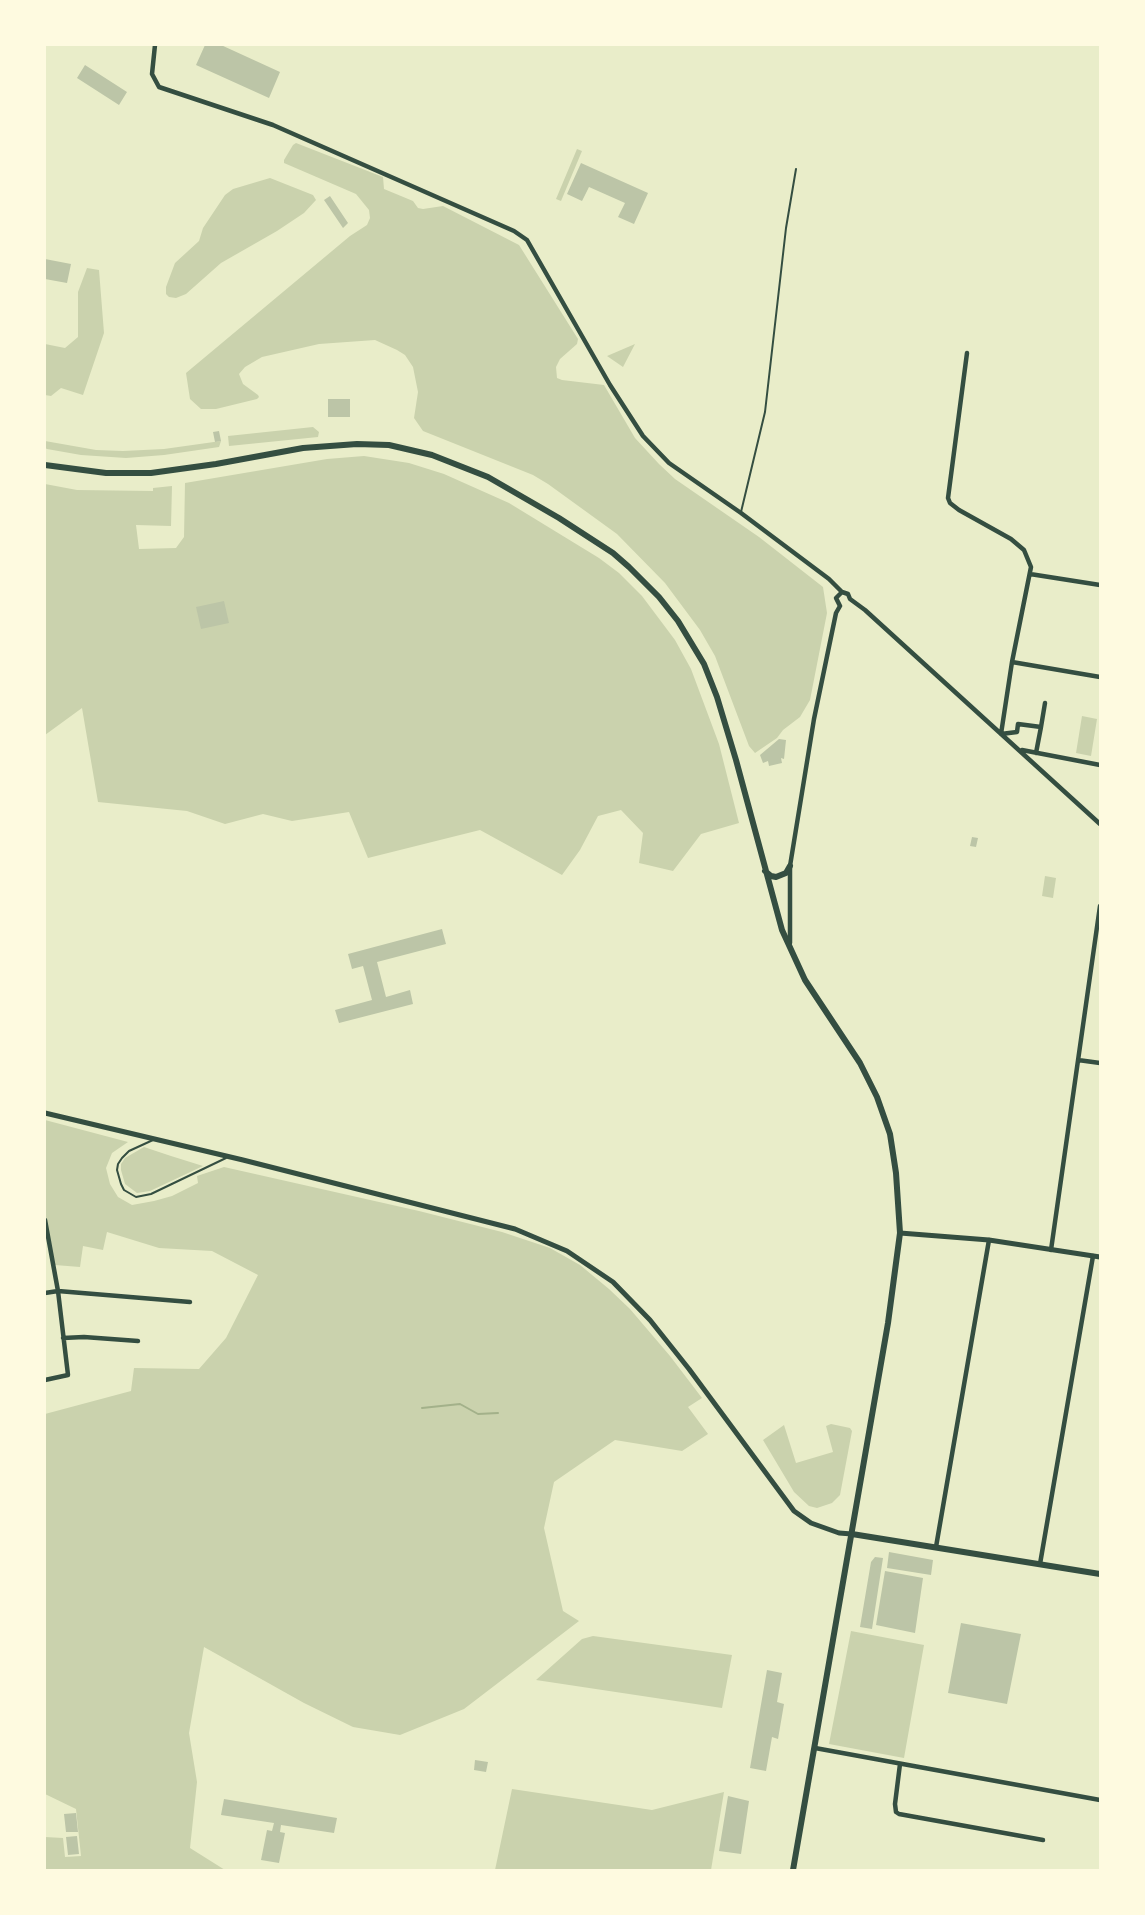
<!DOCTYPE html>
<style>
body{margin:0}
#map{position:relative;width:1145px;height:1915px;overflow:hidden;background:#e9edc9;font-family:Arial,sans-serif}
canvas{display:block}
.frame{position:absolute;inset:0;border:46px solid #fefae0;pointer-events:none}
</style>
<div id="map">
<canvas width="1145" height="1915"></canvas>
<div class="frame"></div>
</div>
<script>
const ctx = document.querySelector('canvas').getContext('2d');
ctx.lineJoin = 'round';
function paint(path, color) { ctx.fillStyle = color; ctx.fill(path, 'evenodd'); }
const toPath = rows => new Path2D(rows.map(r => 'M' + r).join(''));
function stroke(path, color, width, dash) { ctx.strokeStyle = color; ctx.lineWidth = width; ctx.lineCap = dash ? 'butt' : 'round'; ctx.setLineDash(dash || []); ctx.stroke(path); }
const green = toPath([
 [296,143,383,177,384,189,413,201,418,208,423,209,443,206,519,245,578,339,577,344,560,359,556,367,557,378,562,380,604,385,635,438,659,464,675,479,759,537,823,587,827,613,810,700,800,717,783,730,777,738,755,753,749,746,715,656,700,630,665,583,617,534,548,484,533,475,423,431,414,418,418,392,413,367,405,355,397,350,375,340,319,344,262,357,245,367,239,374,243,384,258,395,259,397,257,399,216,409,201,409,190,399,186,373,350,236,367,225,370,218,369,210,356,194,284,163,284,160,293,145],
 [577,149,582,151,561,201,556,199],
 [270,178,313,195,316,200,304,213,277,231,221,263,186,294,176,298,169,297,166,294,166,287,175,263,199,241,203,228,225,195,233,189],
 [87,268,99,270,104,333,83,395,61,388,51,396,45,395,45,344,65,348,78,337,78,292],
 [635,344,623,367,607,356],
 [313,427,319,432,318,437,229,446,228,436],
 [45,441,96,450,123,451,164,449,221,441,219,447,164,455,126,458,81,455,47,449,45,448],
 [364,456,409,463,444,474,509,503,599,558,619,573,642,596,675,640,691,669,719,744,739,823,701,834,673,871,639,863,643,833,621,810,598,816,580,850,562,875,480,830,368,858,349,812,292,821,263,814,225,824,187,811,98,802,82,708,45,735,45,484,77,490,153,491,153,488,172,486,171,526,136,525,139,549,176,548,184,537,185,483,327,459],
 [1082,716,1097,719,1091,756,1076,753],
 [1045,876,1056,878,1053,898,1042,896],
 [45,1120,128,1142,112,1153,106,1168,110,1184,118,1197,132,1205,154,1201,172,1196,198,1183,197,1176,224,1167,419,1211,502,1232,550,1248,580,1265,609,1289,630,1309,670,1356,702,1398,688,1407,708,1434,682,1451,615,1440,554,1482,544,1528,563,1611,579,1621,464,1709,400,1735,353,1727,304,1703,204,1647,189,1733,197,1782,190,1848,225,1870,45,1870,45,1837,63,1838,65,1857,81,1856,76,1809,45,1794,45,1414,131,1391,134,1368,199,1369,226,1338,258,1275,212,1251,159,1248,107,1232,103,1250,83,1246,80,1267,55,1265,45,1215],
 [144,1147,171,1156,203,1166,150,1191,137,1193,125,1184,121,1170,121,1164,125,1158],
 [831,1424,850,1428,852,1431,840,1495,832,1503,817,1508,809,1506,794,1492,763,1440,784,1425,796,1463,833,1452,826,1426],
 [851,1631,924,1645,904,1758,829,1744],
 [593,1636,732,1655,722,1708,536,1680,582,1639],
 [512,1789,652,1810,724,1792,711,1870,495,1870]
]);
const stream = toPath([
 [422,1408,460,1404,478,1414,498,1413]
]);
const building = toPath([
 [205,45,221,45,280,72,269,98,196,65],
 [85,65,127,92,119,105,77,78],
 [581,163,648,193,634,224,618,217,625,203,589,187,582,201,567,194],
 [330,196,348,223,343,228,324,200],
 [45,259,71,264,67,283,45,279],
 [328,399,350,399,350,417,328,417],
 [219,431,221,441,215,442,213,432],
 [224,601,229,623,201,629,196,607],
 [779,739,786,740,784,759,781,758,782,763,769,766,768,761,763,763,760,755],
 [972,837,978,838,976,847,970,846],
 [442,929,446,944,377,962,386,997,410,990,413,1004,339,1023,335,1010,372,1000,363,966,352,969,348,954],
 [889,1552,933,1560,931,1575,887,1568],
 [875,1557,883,1558,872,1629,860,1627,871,1562],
 [885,1571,923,1578,915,1633,876,1625],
 [961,1623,1021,1634,1007,1704,948,1693],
 [767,1670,782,1673,777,1702,784,1704,778,1739,772,1737,766,1771,750,1768],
 [475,1760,488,1762,486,1772,474,1770],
 [728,1796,749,1801,741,1854,719,1851],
 [224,1799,337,1818,334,1833,281,1825,280,1832,285,1833,279,1863,261,1860,267,1830,272,1831,274,1823,221,1815],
 [76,1813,78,1832,66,1832,64,1814],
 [77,1836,79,1854,68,1855,66,1837]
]);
const service = toPath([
 [741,512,765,412,786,228,796,169],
 [153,1140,129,1151,122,1158,118,1164,117,1170,121,1184,124,1190,136,1197,151,1194,226,1158]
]);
const minor = toPath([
 [155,45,152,74,159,87,273,125,514,231,527,240,610,385,643,436,669,463,741,513,829,579,842,592,848,594,850,599,865,610,1100,824],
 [967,353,948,498,950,503,959,510,1011,539,1024,550,1031,567,1012,662,1001,734,1017,732,1018,724,1041,727,1045,703],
 [1030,574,1100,585],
 [840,606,836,598,842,592],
 [1012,662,1100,677],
 [1022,750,1100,765],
 [1036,753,1041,727],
 [790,943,790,866,814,719,836,613,840,606],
 [1078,1060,1100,1063],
 [45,1220,58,1291,68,1375,45,1380],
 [1051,1250,1100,906],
 [45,1293,58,1291,190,1302],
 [63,1338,84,1337,138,1341],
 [936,1547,989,1240],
 [1040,1564,1093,1256],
 [815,1748,1100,1800],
 [900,1764,895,1804,896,1812,899,1814,1043,1840]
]);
const tertiary = toPath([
 [45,1113,243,1160,515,1229,567,1251,613,1282,650,1320,689,1369,794,1511,811,1523,839,1533,852,1534],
 [900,1233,989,1240,1100,1257]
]);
const secondary = toPath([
 [45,465,106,473,151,473,216,464,303,448,357,444,389,445,432,455,488,477,559,518,613,553,629,567,659,597,678,621,704,664,717,697,736,760,782,930,805,980,860,1063,877,1097,890,1134,896,1173,900,1233,888,1323,793,1870],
 [765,871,771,876,776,877,786,873,790,866],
 [852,1534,1100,1574]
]);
paint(green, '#cad2ad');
stroke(stream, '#a3b18a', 2);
paint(building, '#bcc5a7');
stroke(service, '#344e41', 2);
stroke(minor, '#344e41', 4.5);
stroke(tertiary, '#344e41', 5);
stroke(secondary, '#344e41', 6);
</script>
